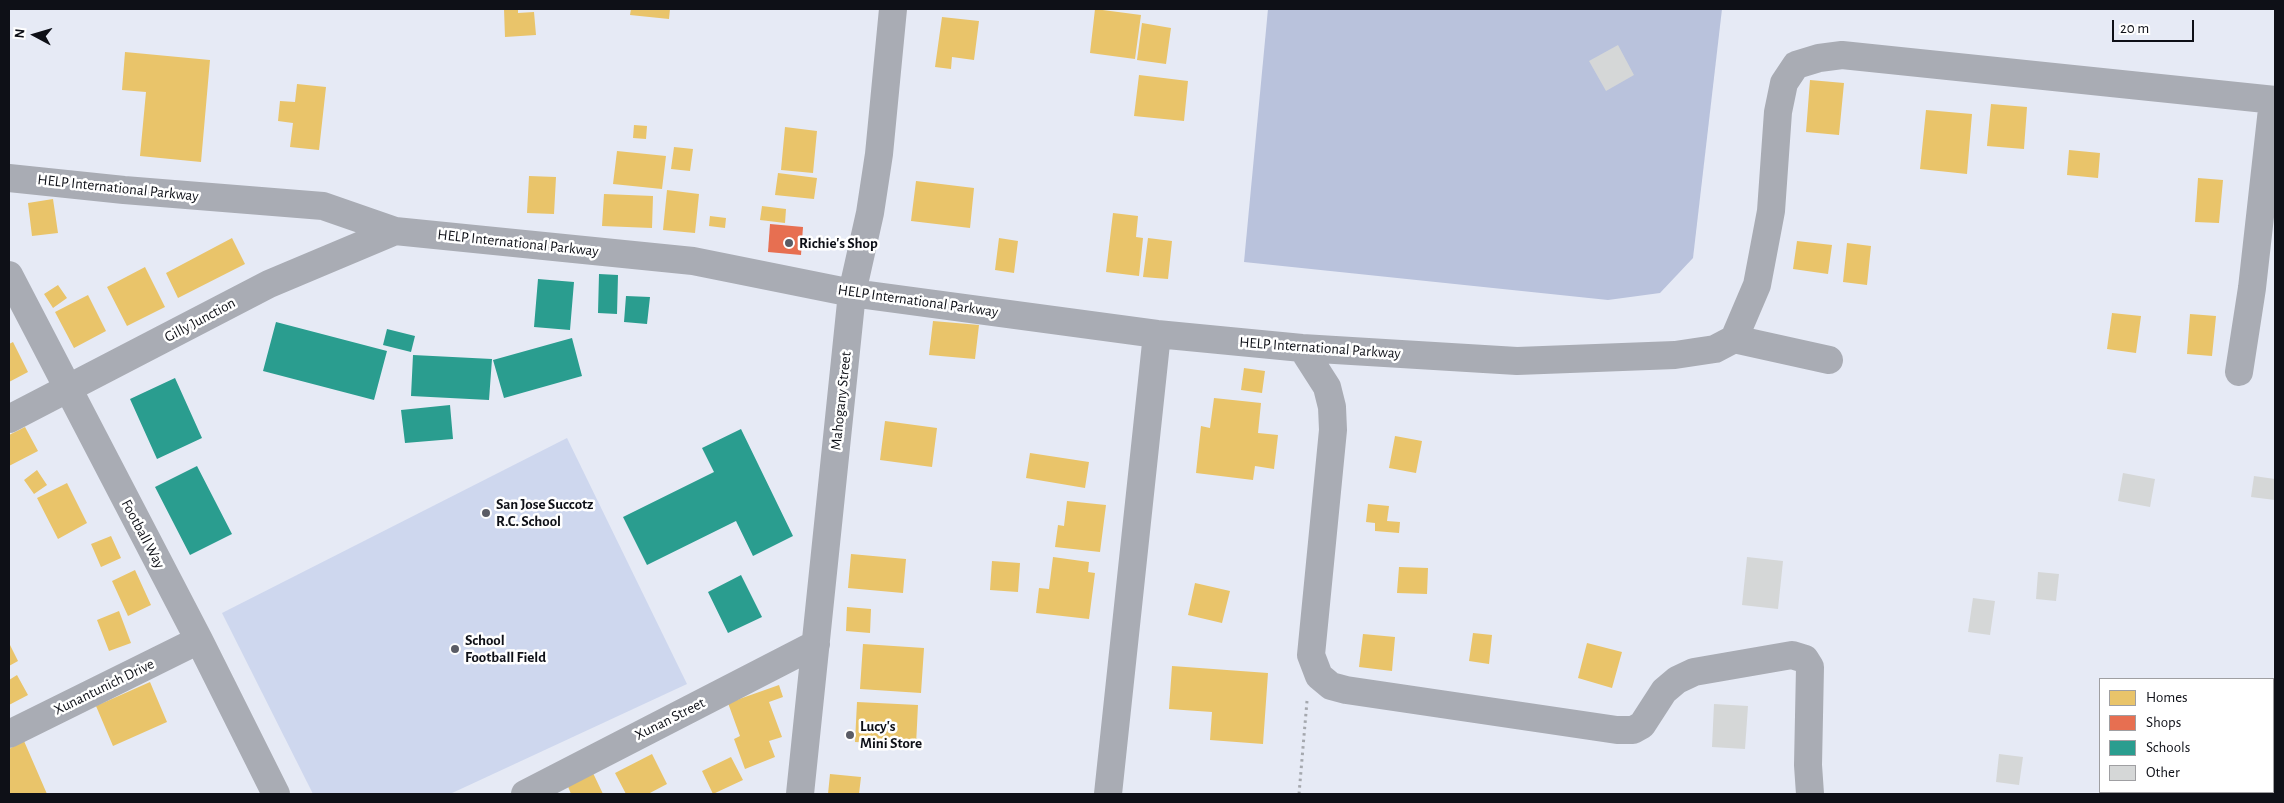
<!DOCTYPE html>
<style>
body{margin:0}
#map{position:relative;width:2284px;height:803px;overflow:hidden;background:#e6eaf5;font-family:"Alegreya Sans",sans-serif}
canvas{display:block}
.frame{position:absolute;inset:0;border:10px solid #0e1017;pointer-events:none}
.legend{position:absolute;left:2099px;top:678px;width:175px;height:115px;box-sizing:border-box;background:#fff;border:1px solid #9f9fa2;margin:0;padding:6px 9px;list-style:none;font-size:15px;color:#0e1017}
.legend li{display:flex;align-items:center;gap:10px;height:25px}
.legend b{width:25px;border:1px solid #9f9fa2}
.north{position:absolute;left:10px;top:10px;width:50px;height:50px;-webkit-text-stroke:4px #fff;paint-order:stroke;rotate:276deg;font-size:14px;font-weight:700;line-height:20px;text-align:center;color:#0e1017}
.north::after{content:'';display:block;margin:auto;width:18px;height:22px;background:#0e1017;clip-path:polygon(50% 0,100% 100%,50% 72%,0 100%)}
.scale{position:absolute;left:2112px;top:20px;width:82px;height:22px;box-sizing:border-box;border:2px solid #0e1017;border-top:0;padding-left:6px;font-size:15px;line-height:18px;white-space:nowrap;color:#0e1017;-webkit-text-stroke:4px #fff;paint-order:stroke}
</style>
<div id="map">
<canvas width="2284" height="803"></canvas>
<div class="frame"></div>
<ul class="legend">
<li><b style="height:14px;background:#e9c46a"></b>Homes</li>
<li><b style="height:14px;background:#e76f51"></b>Shops</li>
<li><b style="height:14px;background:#2a9d8f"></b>Schools</li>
<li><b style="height:14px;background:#d5d7d7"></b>Other</li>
</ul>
<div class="north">N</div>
<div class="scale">20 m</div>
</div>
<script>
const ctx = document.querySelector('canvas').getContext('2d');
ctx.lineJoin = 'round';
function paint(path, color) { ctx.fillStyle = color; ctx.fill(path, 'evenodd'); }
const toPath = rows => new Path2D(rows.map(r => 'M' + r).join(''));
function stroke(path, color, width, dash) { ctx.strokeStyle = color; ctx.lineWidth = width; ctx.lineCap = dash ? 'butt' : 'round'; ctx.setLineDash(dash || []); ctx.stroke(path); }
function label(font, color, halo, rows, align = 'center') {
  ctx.font = font + ' "Alegreya Sans",sans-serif'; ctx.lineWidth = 5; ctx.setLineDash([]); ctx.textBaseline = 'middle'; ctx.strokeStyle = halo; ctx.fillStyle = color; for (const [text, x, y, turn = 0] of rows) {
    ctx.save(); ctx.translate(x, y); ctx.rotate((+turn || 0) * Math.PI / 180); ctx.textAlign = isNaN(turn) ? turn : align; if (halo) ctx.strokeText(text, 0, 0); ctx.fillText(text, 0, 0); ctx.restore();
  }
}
const green = toPath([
 [567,438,687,684,450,794,313,794,222,613]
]);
const forest = toPath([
 [1268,9,1722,9,1693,258,1660,293,1608,300,1244,262]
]);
const homes = toPath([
 [504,9,518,9,518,13,534,12,536,35,505,37],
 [631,9,670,9,669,19,630,15],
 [1095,9,1141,15,1135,59,1090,53],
 [942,17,979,21,974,60,952,57,951,69,935,67],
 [1142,23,1171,28,1166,64,1137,60],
 [125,52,210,60,201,162,140,156,146,92,122,90],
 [1139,75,1188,81,1184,121,1134,116],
 [1810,80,1844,83,1839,135,1806,132],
 [297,84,326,87,319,150,290,147,293,123,278,121,280,101,295,102],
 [1991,104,2027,107,2024,149,1987,146],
 [1926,110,1972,114,1967,174,1920,169],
 [634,125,647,126,646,139,633,138],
 [785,127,817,131,813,173,781,170],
 [674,147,693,149,690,171,671,169],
 [2069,150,2100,153,2098,178,2067,175],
 [617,151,666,156,662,189,613,184],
 [778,173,817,178,814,199,775,195],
 [529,176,556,177,554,214,527,213],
 [2198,178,2223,180,2219,223,2195,222],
 [916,181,974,188,970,228,911,221],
 [667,190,699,194,695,233,663,230],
 [604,194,653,196,652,228,602,226],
 [53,199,58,233,32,236,28,203],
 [762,206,786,209,785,223,760,220],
 [1113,213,1138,216,1136,237,1143,238,1139,276,1106,272],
 [710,216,726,218,725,228,709,226],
 [232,238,245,264,178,298,166,273],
 [999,238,1018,241,1014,273,995,270],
 [1148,238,1172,241,1168,279,1143,277],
 [1797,241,1832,245,1828,274,1793,269],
 [1847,243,1871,246,1867,285,1843,282],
 [145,267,165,307,127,326,107,287],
 [58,285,67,298,53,308,44,294],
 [88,295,106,331,74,348,55,312],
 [2112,313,2141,316,2136,353,2107,349],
 [2190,314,2216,316,2212,356,2187,354],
 [933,321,979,325,975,359,929,355],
 [13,342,28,372,9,382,9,344],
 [1244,368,1265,371,1262,393,1241,390],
 [1214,398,1261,403,1258,433,1278,435,1274,469,1255,466,1253,480,1196,473,1201,426,1210,428],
 [885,421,937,428,932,467,880,460],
 [25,427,38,451,9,466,9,435],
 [1395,436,1422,441,1416,473,1389,468],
 [1030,453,1089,462,1085,488,1026,478],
 [37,470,47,485,34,494,24,480],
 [67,483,87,523,58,539,37,498],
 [1067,501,1106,505,1100,552,1055,547,1058,525,1064,526],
 [1368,504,1389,506,1387,521,1400,522,1399,533,1375,531,1375,523,1366,522],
 [111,536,121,558,101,567,91,544],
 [851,554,906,559,903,593,848,588],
 [1053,557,1089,562,1088,572,1095,573,1089,619,1036,613,1039,588,1049,589],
 [992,561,1020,563,1018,592,990,590],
 [1399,567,1428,568,1427,594,1397,593],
 [135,570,151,605,128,616,112,581],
 [1195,583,1230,591,1222,623,1188,615],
 [847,607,871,609,870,633,846,631],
 [119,611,131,643,109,651,97,620],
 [1473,633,1492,635,1489,664,1469,661],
 [1363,634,1395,637,1392,671,1359,667],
 [9,643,18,661,9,666],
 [1587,643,1622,652,1612,688,1578,678],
 [863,644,924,648,921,693,860,689],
 [1172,666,1268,673,1263,744,1210,740,1212,712,1169,709],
 [17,675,28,695,9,705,9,680],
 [150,682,167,722,113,746,96,706],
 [779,685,783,697,769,702,782,737,769,741,775,757,745,769,734,739,740,736,728,703],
 [857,702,918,705,916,745,855,742],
 [24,741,47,794,9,794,9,749],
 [652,754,667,784,648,794,626,794,615,773],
 [731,757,743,780,713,794,702,771],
 [593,773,603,794,571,794,567,784],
 [830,774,861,777,859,794,828,794]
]);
const shops = toPath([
 [770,224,803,227,801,255,768,252]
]);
const schools = toPath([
 [599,274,618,275,617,314,598,313],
 [538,279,574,282,570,330,534,327],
 [626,296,650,297,647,324,624,322],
 [276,322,387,351,374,400,263,371],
 [387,329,415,336,411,352,383,345],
 [572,338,582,376,504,398,493,360],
 [413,355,492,359,489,400,411,396],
 [175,378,202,438,157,459,130,399],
 [450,405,453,439,405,443,401,410],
 [741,429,793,536,753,556,736,521,647,565,623,517,714,472,702,448],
 [197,466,232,534,190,555,155,487],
 [741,575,762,617,728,633,708,592]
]);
const building = toPath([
 [1618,45,1634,75,1606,91,1589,61],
 [2123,473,2155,479,2150,507,2118,501],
 [2254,476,2275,479,2275,500,2251,497],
 [1747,557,1783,561,1778,609,1742,605],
 [2038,572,2059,574,2056,601,2036,599],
 [1973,598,1995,601,1990,635,1968,632],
 [1714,704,1748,706,1745,749,1712,747],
 [1999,754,2023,757,2019,785,1996,782]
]);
const path = toPath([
 [1299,794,1307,701]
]);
const minor = toPath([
 [9,178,124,190,323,206,395,231,693,261,852,293,1157,334,1302,348,1517,361,1675,355,1715,349,1734,339,1829,360],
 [9,275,199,640,276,794],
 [1734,339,1757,285,1771,211,1778,112,1784,83,1796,65,1819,58,1842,55,2275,100],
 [1302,348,1327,387,1332,407,1333,430,1311,655,1319,676,1331,686,1346,690,1617,730,1633,730,1642,725,1664,691,1677,680,1694,672,1792,655,1805,659,1810,667,1808,765,1810,794],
 [2239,372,2252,288,2273,100],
 [9,419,269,284,395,231],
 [9,734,199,640],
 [525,794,816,644],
 [800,794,852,293,870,213,879,154,893,9],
 [1108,794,1157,334]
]);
const markers = [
 [789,243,5,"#5a5c65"],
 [486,513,5,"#5a5c65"],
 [455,649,5,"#5a5c65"],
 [850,735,5,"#5a5c65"]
];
const streetNames = [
 ["HELP International Parkway",118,188,6],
 ["HELP International Parkway",518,243,6],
 ["HELP International Parkway",918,301,8],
 ["Gilly Junction",200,320,-28],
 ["HELP International Parkway",1320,348,4],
 ["Mahogany Street",841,401,-84],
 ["Football Way",143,534,62],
 ["Xunantunich Drive",104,687,-26],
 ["Xunan Street",670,719,-27]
];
const poiNames = [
 ["Richie's Shop",799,243],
 ["San Jose Succotz",496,504],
 ["R.C. School",496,521],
 ["School",465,640],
 ["Football Field",465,657],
 ["Lucy's",860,726],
 ["Mini Store",860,743]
];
paint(green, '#ced7ee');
paint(forest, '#b9c2dc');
paint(homes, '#e9c46a');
paint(shops, '#e76f51');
paint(schools, '#2a9d8f');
paint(building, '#d5d7d7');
stroke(path, '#a5a8ae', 3, [2.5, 4]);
stroke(minor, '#a9acb4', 28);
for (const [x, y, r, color] of markers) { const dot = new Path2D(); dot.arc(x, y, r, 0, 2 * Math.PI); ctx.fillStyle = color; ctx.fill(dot); stroke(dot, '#fff', 2); }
label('15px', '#0e1017', '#fff', streetNames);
label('bold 15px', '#0e1017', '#fff', poiNames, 'left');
</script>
